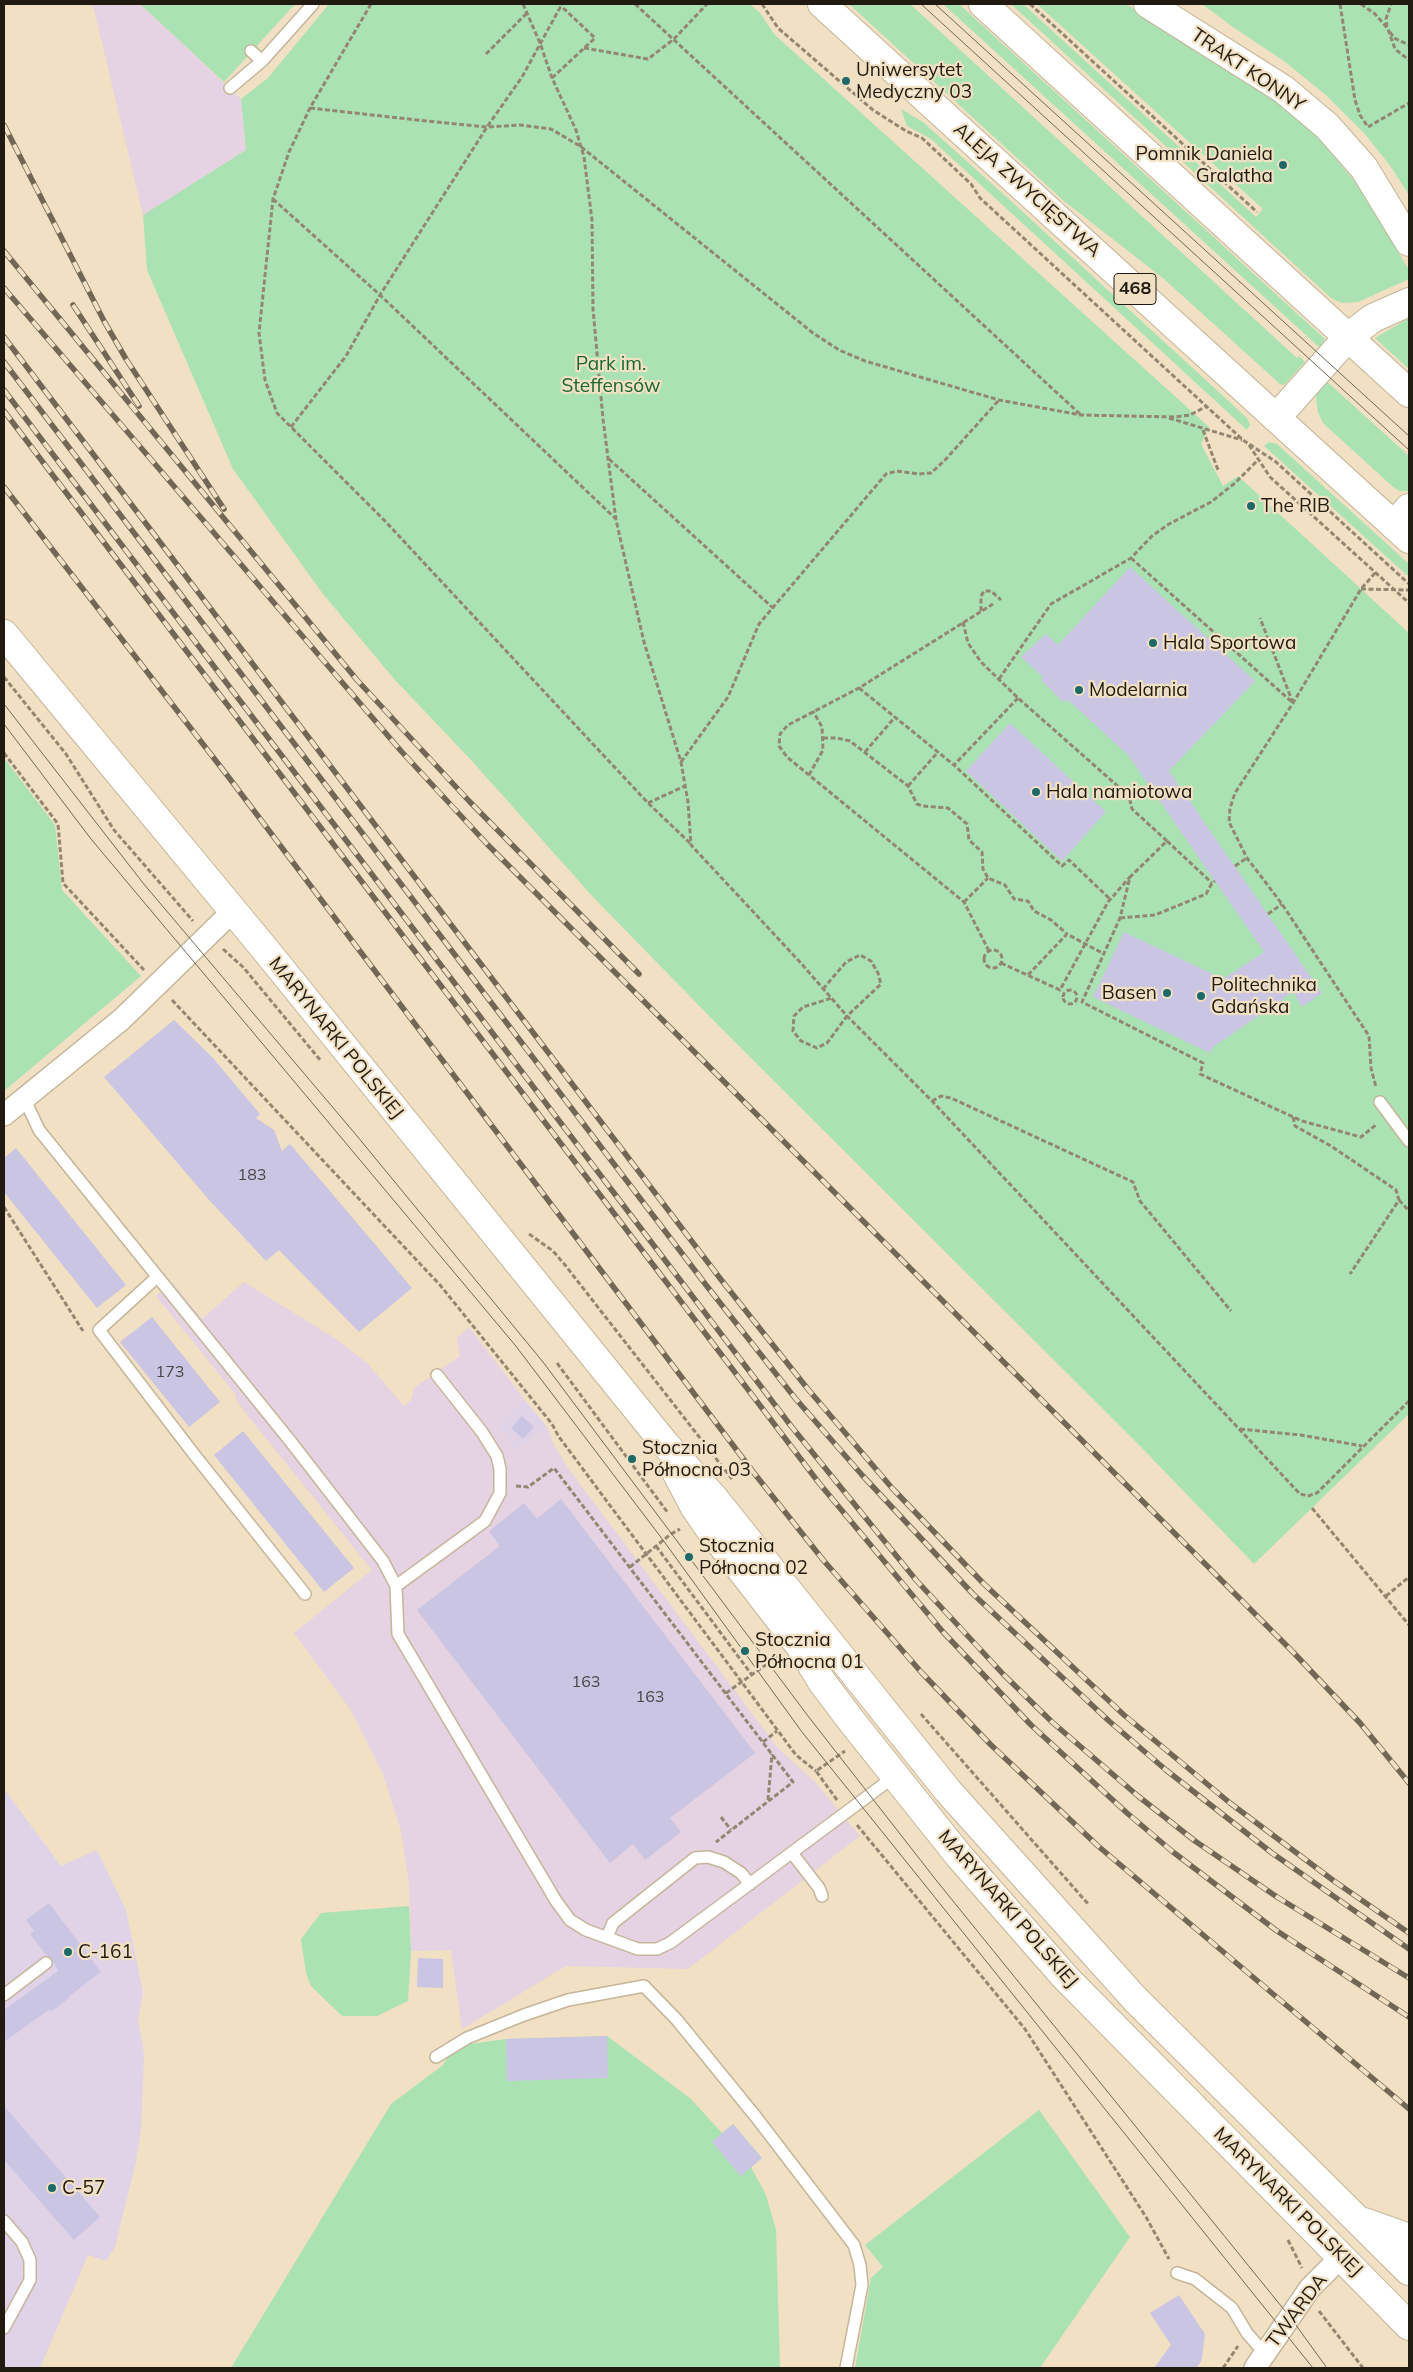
<!DOCTYPE html>
<meta charset="utf-8">
<style>
body{margin:0}
#map{position:relative;width:1413px;height:2372px;overflow:hidden;background:#f1e0c3;font-family:Mulish,sans-serif}
canvas{display:block}
.frame{position:absolute;inset:0;border:5px solid #201a10;pointer-events:none}
</style>
<div id="map">
<canvas width="1413" height="2372"></canvas>
<div class="frame"></div>
</div>
<script>
const ctx = document.querySelector('canvas').getContext('2d');
ctx.lineJoin = 'round';
function paint(path, color) { ctx.fillStyle = color; ctx.fill(path, 'evenodd'); }
const toPath = rows => new Path2D(rows.map(r => 'M' + r).join(''));
function stroke(path, color, width, dash) { ctx.strokeStyle = color; ctx.lineWidth = width; ctx.lineCap = dash ? 'butt' : 'round'; ctx.setLineDash(dash || []); ctx.stroke(path); }
function label(font, color, halo, rows, align = 'center') {
  ctx.font = font + ' Mulish,sans-serif'; ctx.lineWidth = 4.5; ctx.setLineDash([]); ctx.textBaseline = 'middle'; ctx.strokeStyle = halo; ctx.fillStyle = color; for (const [text, x, y, turn = 0] of rows) {
    ctx.save(); ctx.translate(x, y); ctx.rotate((+turn || 0) * Math.PI / 180); ctx.textAlign = isNaN(turn) ? turn : align; if (halo) ctx.strokeText(text, 0, 0); ctx.fillText(text, 0, 0); ctx.restore();
  }
}
const commercial = toPath([
 [90,4,140,4,241,99,246,150,143,215,94,9],
 [172,1282,202,1319,244,1282,336,1339,368,1364,404,1406,411,1400,414,1388,460,1356,457,1338,469,1327,524,1399,499,1425,517,1451,547,1427,554,1445,568,1468,778,1748,814,1781,860,1836,688,1969,566,1966,462,2029,451,1950,411,1951,409,1882,401,1831,383,1774,352,1712,294,1633,372,1570,252,1421,236,1400,236,1395,156,1296]
]);
const industrial = toPath([
 [524,1399,547,1427,517,1451,498,1425],
 [4,1789,61,1866,97,1850,126,1910,143,1992,138,2019,144,2054,141,2129,136,2162,115,2247,106,2261,88,2255,40,2368,4,2368]
]);
const green = toPath([
 [140,4,295,4,224,82],
 [329,4,750,4,760,13,775,35,1209,427,1201,444,1223,486,1238,476,1409,633,1409,1414,1254,1564,1142,1448,719,1026,593,897,472,761,395,680,323,594,233,469,147,270,143,215,246,150,241,99,268,78],
 [849,4,910,4,1297,358,1299,356,1305,362,1284,385,1280,384,1164,279,1064,201],
 [943,4,959,4,1325,339,1324,341,1319,347],
 [1011,4,1023,4,1256,217,1263,209,1037,4,1126,4,1300,115,1360,188,1409,270,1409,279,1358,302,1342,303,1331,298],
 [1202,4,1409,4,1409,195,1391,167,1365,134,1327,96,1284,61,1233,27],
 [901,109,923,122,1012,202,1247,418,1250,425,1247,430,931,139,907,126],
 [1409,318,1409,369,1375,338],
 [1323,378,1409,456,1409,491,1399,491,1392,486,1323,423,1318,412,1316,397],
 [1269,442,1277,444,1409,564,1409,577,1264,446],
 [4,758,55,825,62,890,141,976,4,1091],
 [409,1906,411,1951,408,2001,377,2016,342,2016,311,1986,306,1973,301,1939,321,1913],
 [607,2036,691,2099,722,2133,733,2124,762,2158,751,2167,766,2195,776,2230,780,2368,231,2368,391,2104,443,2065,448,2057,470,2044,506,2039],
 [1039,2110,1130,2237,1040,2368,855,2368,871,2278,883,2267,865,2245]
]);
const building = toPath([
 [1130,567,1255,681,1169,771,1322,993,1302,1007,1293,992,1213,1047,1210,1053,1093,997,1124,932,1223,979,1264,952,1128,755,1067,699,1064,703,1041,680,1043,677,1021,657,1046,634,1058,645],
 [1010,723,1106,812,1062,861,966,771],
 [174,1020,213,1058,260,1114,256,1118,274,1130,282,1151,290,1144,412,1288,359,1332,279,1250,266,1261,210,1201,104,1077],
 [16,1148,126,1285,97,1308,4,1192,4,1158],
 [152,1317,220,1402,189,1427,120,1342],
 [522,1416,534,1427,523,1439,511,1428],
 [243,1431,354,1568,324,1592,214,1455],
 [561,1499,755,1753,670,1818,681,1832,645,1860,633,1844,610,1863,417,1610,500,1546,489,1531,518,1508,524,1503,537,1519],
 [49,1903,101,1972,68,1997,69,1998,52,2011,50,2009,4,2042,4,2010,58,1971,52,1959,47,1956,30,1934,34,1931,26,1920],
 [418,1958,443,1959,443,1988,417,1987],
 [607,2036,608,2078,507,2081,506,2039],
 [4,2106,100,2217,74,2240,4,2160],
 [733,2124,762,2158,741,2176,712,2142],
 [1179,2295,1205,2334,1202,2359,1197,2368,1154,2368,1171,2345,1150,2313]
]);
const path = toPath([
 [371,4,310,108,289,152,273,199,259,333,265,380,277,413,384,520,648,803,691,844],
 [523,4,540,43,552,78,576,130,584,157,592,220,593,309,603,419,616,520,644,642,681,762,688,802,691,845,799,961,847,1016,932,1101,1300,1494,1308,1496,1317,1493,1409,1401],
 [635,4,1081,415],
 [762,4,778,28,873,110,906,131,922,138,971,184,980,198,1243,440,1276,462,1409,584],
 [1030,4,1257,212],
 [1340,4,1355,100,1360,115,1368,127,1409,103],
 [1361,4,1375,14,1388,29,1395,49,1409,60],
 [1387,27,1386,19,1391,4],
 [1390,32,1394,38,1409,45],
 [584,48,648,59,674,39,707,4],
 [486,54,527,13],
 [552,78,595,38,561,6],
 [310,108,426,121,487,127,520,125,551,129,580,146,813,333,839,350,865,361,999,400,1081,415,1175,417,1190,415,1207,406],
 [273,199,380,295,616,519],
 [1169,418,1242,440],
 [291,427,346,356,380,295,487,127,522,77,562,4],
 [1203,430,1218,470],
 [1249,445,1270,477,1409,603],
 [609,459,773,608],
 [1131,558,1293,703,1260,618],
 [1375,573,1361,589,1293,703,1235,793,1230,808,1229,822,1247,858,1282,904,1369,1036,1371,1068,1376,1087],
 [1361,589,1409,590],
 [981,611,981,596,984,591,991,591,1001,600],
 [963,622,968,643,981,662,1018,698,1129,796,1132,809,1167,841,1130,877,1120,918,1082,1002,1203,1063,1200,1074,1302,1121,1361,1137,1377,1124],
 [4,677,66,754,114,830,193,921],
 [999,679,1051,604,1131,558,1152,536,1169,524,1211,502,1235,483,1258,460],
 [859,688,954,765],
 [1018,698,954,765,1062,866,1069,860,1110,899],
 [823,738,837,738,850,741,908,786,917,804,923,806,948,808,967,824,969,840,982,852,983,869,988,878,1005,885,1014,899,1028,901,1034,911,1051,920,1067,934],
 [865,752,895,717],
 [4,753,58,824,63,883,144,970],
 [681,762,728,697,759,624,886,474,897,471,919,474,931,473,945,460,999,400],
 [809,775,823,750,822,727,813,711],
 [908,786,938,752],
 [648,803,685,786],
 [1167,841,1212,883],
 [1235,866,1247,858],
 [964,902,988,878],
 [1268,914,1282,904],
 [1120,918,1155,915,1206,894,1212,883,1215,881],
 [223,949,243,967,321,1061],
 '984 959a9 9 0 1 1 18 0a9 9 0 1 1-18 0Z',
 [989,951,964,902,787,757,779,746,780,734,788,725,859,688,993,604],
 [1001,963,1060,990,1108,902,1130,877],
 [1028,975,1067,934,1104,954],
 [823,989,846,962,860,955,871,961,878,973,881,984,847,1016,827,1043,817,1048,801,1041,793,1031,794,1016,803,1007,832,998],
 '1063 997a7 7 0 1 1 14 0a7 7 0 1 1-14 0Z',
 [172,1000,440,1285,552,1424,559,1437,796,1755,816,1771],
 [932,1101,941,1096,951,1098,1133,1182,1140,1201,1231,1311],
 [1293,1117,1295,1126,1331,1146,1396,1190,1399,1200,1350,1274],
 [1399,1200,1409,1211],
 [4,1207,83,1331],
 [529,1234,553,1251,565,1265,732,1479],
 [557,1363,668,1513],
 [1240,1429,1301,1435,1362,1446],
 [516,1486,528,1487,554,1468,793,1782,716,1842],
 [1312,1508,1409,1625],
 [656,1546,752,1675],
 [630,1567,671,1534,680,1529],
 [1386,1596,1409,1577],
 [726,1693,777,1657,776,1655],
 [921,1714,1089,1905],
 [763,1742,777,1731],
 [768,1800,772,1754],
 [837,1800,816,1771,845,1751],
 [721,1817,731,1830],
 [857,1825,1025,2029,1146,2217,1169,2259],
 [1288,2240,1302,2268],
 [1319,2311,1363,2368],
 [1223,2368,1238,2346]
]);
const service = toPath([
 [251,51,262,61],
 [230,88,262,61,313,4],
 [24,1098,39,1130,291,1442,383,1561,396,1586],
 [1380,1102,1409,1141],
 [157,1277,99,1330,193,1453,305,1594],
 [437,1375,482,1432,497,1456,500,1469,500,1493,485,1521,396,1586,398,1634,556,1901,570,1920,586,1930,638,1949,657,1949,670,1943,895,1776],
 [792,1853,819,1888,822,1896],
 [607,1937,613,1923,695,1858,708,1857,724,1862,741,1873,750,1884],
 [4,1995,46,1963],
 [436,2057,467,2038,524,2015,568,2000,644,1986,677,2020,756,2117,854,2245,860,2265,862,2285,846,2368],
 [4,2221,22,2242,30,2260,30,2280,4,2328],
 [1177,2273,1195,2279,1232,2308,1247,2333,1265,2354]
]);
const minor = toPath([
 [4,1115,122,1019,233,911],
 [1255,2368,1310,2288,1342,2256]
]);
const tertiary = toPath([
 [1148,4,1283,89,1327,126,1364,168,1409,242],
 [1276,418,1348,337,1373,318,1409,302],
 [1394,525,1409,508]
]);
const secondary = toPath([
 [4,634,264,948,666,1445,714,1498,948,1791,1135,1999,1409,2271],
 [674,1468,694,1506,709,1528,800,1646,822,1682,853,1723,959,1856,1065,1977,1409,2326],
 [1364,2222,1409,2238]
]);
const primary = toPath([
 [822,4,1409,539],
 [983,4,1409,393]
]);
const tram = toPath([
 [921,4,1409,450],
 [935,4,1409,436],
 [4,704,143,883,357,1136,543,1362,808,1716,936,1880,1290,2317,1327,2368],
 [4,724,91,839,515,1345,663,1540,802,1732,1313,2368]
]);
const rail = toPath([
 [4,125,104,321,126,359,224,509],
 [4,251,357,680,469,801,639,974],
 [4,288,401,751,487,844,1293,1652,1360,1723,1409,1783],
 [73,305,139,406],
 [4,337,719,1277,807,1388,892,1488,983,1583,1124,1715,1230,1803,1334,1881,1409,1933],
 [4,362,706,1285,795,1398,862,1475,973,1594,1109,1721,1166,1770,1272,1853,1409,1949],
 [4,390,791,1426,916,1580,1003,1674,1052,1722,1138,1796,1195,1841,1277,1897,1409,1978],
 [4,411,819,1483,943,1632,1031,1725,1127,1813,1173,1852,1277,1931,1409,2017],
 [4,487,230,779,754,1473,824,1561,874,1618,922,1673,990,1744,1098,1846,1409,2109]
]);
const markers = [
 [846,81,5,"#1d6968"],
 [1283,165,5,"#1d6968"],
 [1251,506,5,"#1d6968"],
 [1153,643,5,"#1d6968"],
 [1079,690,5,"#1d6968"],
 [1036,792,5,"#1d6968"],
 [1167,993,5,"#1d6968"],
 [1201,996,5,"#1d6968"],
 [632,1459,5,"#1d6968"],
 [689,1557,5,"#1d6968"],
 [745,1651,5,"#1d6968"],
 [68,1952,5,"#1d6968"],
 [52,2188,5,"#1d6968"]
];
const numberNames = [
 ["183",252,1175],
 ["173",170,1372],
 ["163",586,1682],
 ["163",650,1697]
];
const shields = [
 [1135,289,42]
];
const shieldNames = [
 ["468",1135,289]
];
const poiNames = [
 ["Uniwersytet",856,70],
 ["Medyczny 03",856,92],
 ["Pomnik Daniela",1273,154,"right"],
 ["Gralatha",1273,176,"right"],
 ["The RIB",1261,506],
 ["Hala Sportowa",1163,643],
 ["Modelarnia",1089,690],
 ["Hala namiotowa",1046,792],
 ["Politechnika",1211,985],
 ["Gdańska",1211,1007],
 ["Basen",1157,993,"right"],
 ["Stocznia",642,1448],
 ["Północna 03",642,1470],
 ["Stocznia",699,1546],
 ["Północna 02",699,1568],
 ["Stocznia",755,1640],
 ["Północna 01",755,1662],
 ["C-161",78,1952],
 ["C-57",62,2188]
];
const streetNames = [
 ["TRAKT KONNY",1248,70,34],
 ["ALEJA ZWYCIĘSTWA",1027,190,42],
 ["MARYNARKI POLSKIEJ",336,1038,51],
 ["MARYNARKI POLSKIEJ",1008,1909,49],
 ["MARYNARKI POLSKIEJ",1288,2202,45],
 ["TWARDA",1297,2311,-53]
];
const parkNames = [
 ["Park im.",611,364],
 ["Steffensów",611,386]
];
paint(commercial, '#e5d2e2');
paint(industrial, '#e0d3e7');
paint(green, '#aae2b4');
paint(building, '#cac5e3');
stroke(service, '#c5b599', 14);
stroke(minor, '#c5b599', 24);
stroke(tertiary, '#c5b599', 30);
stroke(secondary, '#c5b599', 30);
stroke(primary, '#c5b599', 30);
stroke(path, '#938672', 3, [5, 2.5]);
stroke(service, '#fff', 11);
stroke(minor, '#fff', 21);
stroke(tertiary, '#fff', 28);
stroke(secondary, '#fff', 28);
stroke(primary, '#fff', 28);
stroke(tram, '#726756', 1);
stroke(rail, '#726756', 5.5);
stroke(rail, '#f1e0c3', 4, [11]);
for (const [x, y, r, color] of markers) { const dot = new Path2D(); dot.arc(x, y, r, 0, 2 * Math.PI); ctx.fillStyle = color; ctx.fill(dot); stroke(dot, '#f1e0c3', 2); }
label('16px', '#4a4545', null, numberNames);
for (const [x, y, w] of shields) { const box = new Path2D(); box.roundRect(x - w / 2, y - 15.5, w, 31, 4); ctx.fillStyle = '#f1e0c3'; ctx.fill(box); stroke(box, '#201a10', 1); }
label('bold 18px', '#201a10', null, shieldNames);
label('19px', '#201a10', '#f1e0c3', poiNames, 'left');
label('19px', '#201a10', '#f1e0c3', streetNames);
label('19px', '#166730', '#f1e0c3', parkNames);
</script>
